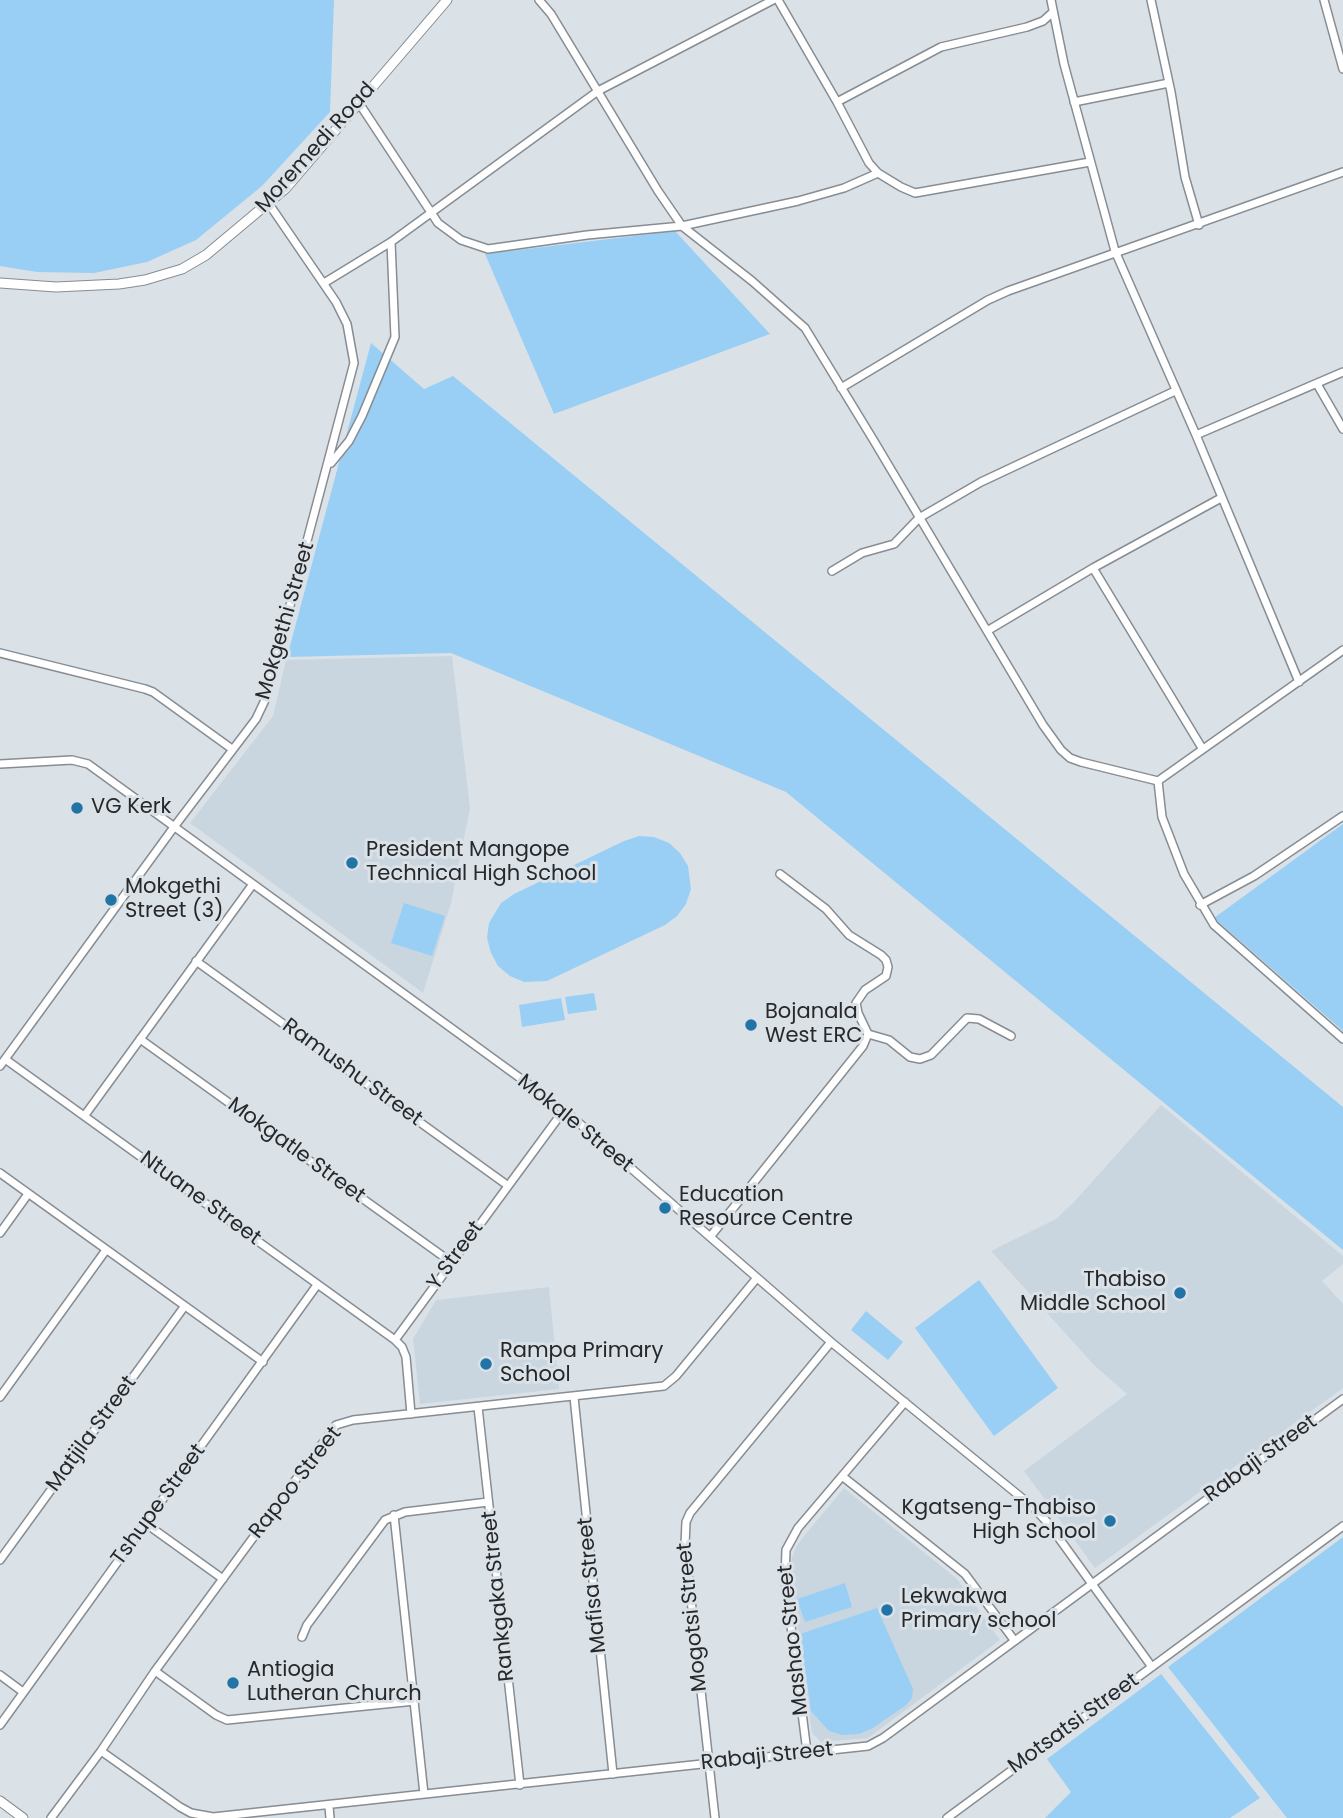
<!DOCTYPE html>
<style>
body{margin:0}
canvas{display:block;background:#dae1e7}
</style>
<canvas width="1343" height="1818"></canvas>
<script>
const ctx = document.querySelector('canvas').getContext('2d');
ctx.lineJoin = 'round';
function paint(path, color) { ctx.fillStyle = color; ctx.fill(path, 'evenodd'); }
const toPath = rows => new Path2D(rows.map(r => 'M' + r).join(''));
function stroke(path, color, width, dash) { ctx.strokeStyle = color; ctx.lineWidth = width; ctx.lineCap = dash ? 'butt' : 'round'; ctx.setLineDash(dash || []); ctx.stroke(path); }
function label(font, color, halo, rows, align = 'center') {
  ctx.font = font + ' Poppins,sans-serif'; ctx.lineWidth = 6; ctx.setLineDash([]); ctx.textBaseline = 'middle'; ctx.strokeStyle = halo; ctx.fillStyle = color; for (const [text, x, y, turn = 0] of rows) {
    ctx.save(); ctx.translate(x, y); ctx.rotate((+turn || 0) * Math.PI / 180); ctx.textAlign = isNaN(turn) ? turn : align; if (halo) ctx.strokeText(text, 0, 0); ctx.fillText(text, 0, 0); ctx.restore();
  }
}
const built = toPath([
 [452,656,470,808,451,903,423,993,190,823,273,716,286,660],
 [1161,1105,1343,1256,1343,1264,1322,1281,1343,1304,1343,1388,1095,1568,1024,1471,1127,1394,1094,1365,991,1251,1056,1219,1074,1202],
 [549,1287,559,1389,420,1404,413,1339,436,1300],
 [844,1488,957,1579,1000,1640,868,1738,821,1742,812,1733,791,1580,791,1561,796,1547,804,1536]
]);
const green = toPath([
 [0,0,334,0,330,112,262,186,196,240,147,262,94,273,37,272,0,266],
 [675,231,770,334,554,414,485,254],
 [371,343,424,389,453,376,1343,1107,1343,1250,786,792,451,653,287,657],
 [1343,824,1343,1031,1214,918],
 [639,836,654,837,669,843,680,853,688,866,691,889,686,904,677,916,665,925,547,981,524,982,510,976,498,966,491,953,487,938,489,923,501,903,514,894,624,841],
 [404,903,445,916,432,956,391,943],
 [594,993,597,1010,568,1014,565,997],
 [561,998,565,1020,522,1027,519,1005],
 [979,1280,1058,1388,994,1436,915,1328],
 [866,1311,903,1342,888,1360,851,1330],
 [1343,1537,1343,1818,1287,1818,1168,1667],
 [845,1583,852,1607,805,1622,797,1599],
 [877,1608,913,1689,912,1698,906,1705,873,1728,859,1734,842,1735,829,1731,811,1711,800,1634],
 [1161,1674,1260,1798,1230,1818,1045,1818,1071,1792,1047,1759]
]);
const minor = toPath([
 [539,0,551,14,658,191,682,226,752,281,805,328,874,441,1043,725,1061,750,1070,758,1081,762,1158,781,1343,650],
 [778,0,837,102,869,163,878,173,901,187,915,193,1090,162],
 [1051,0,1064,64,1115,251,1196,435,1299,682],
 [1151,0,1171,92,1185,177,1199,225],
 [1324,0,1343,69],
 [837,102,941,47,1027,27,1043,21,1053,12],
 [1074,102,1169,83],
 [359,103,438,223,461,240,488,249,587,235,682,226,798,201,844,188,878,173],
 [324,283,391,242,598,91,773,0],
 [1317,384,1343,429],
 [841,388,988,300,1008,291,1343,172],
 [1196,435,1343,372],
 [331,463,349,441,362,416,395,337,391,242],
 [1093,568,1202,748],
 [832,571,862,553,894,544,919,518,981,482,1175,391],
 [987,631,1093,568,1221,498],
 [0,653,145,689,153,692,232,749],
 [0,764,72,760,88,764,564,1110,831,1342,1033,1507,1048,1523,1152,1667],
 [1158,781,1162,817,1184,874,1214,925,1343,1039],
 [1200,905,1254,876,1343,816],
 [196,961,507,1185],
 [868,1034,889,1040,910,1057,920,1059,931,1055,967,1018,979,1019,1011,1036],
 [140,1039,451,1262],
 [5,1059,395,1340],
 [0,1066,174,827,256,719,265,700,354,363,347,324,336,302,269,204],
 [85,1115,253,884],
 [0,1173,263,1362],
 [0,1233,28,1194],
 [710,1237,863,1046,868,1034,858,1013,856,1003,865,990,886,976,888,967,886,960,881,955,849,935,826,909,780,874],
 [0,1397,106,1250],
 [574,1397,613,1774],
 [478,1407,520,1785],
 [411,1414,406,1357,402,1347,395,1340,564,1110],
 [842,1476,965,1574,1014,1640],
 [394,1515,424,1794],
 [145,1523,223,1579],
 [0,1560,184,1307],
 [302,1637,307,1625,385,1520,405,1512,488,1502],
 [155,1671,216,1715,227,1720,415,1701],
 [0,1675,23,1692],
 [0,1725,317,1285],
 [101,1751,180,1807,191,1813,213,1817,868,1746,883,1738,1343,1399],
 [807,1752,785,1579,786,1550,798,1528,905,1402],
 [329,1806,330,1818],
 [51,1818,101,1751,155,1671,336,1425,353,1420,664,1386,676,1376,756,1279],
 [715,1818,685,1545,686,1522,690,1513,831,1342],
 [947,1818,1343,1526]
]);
const tertiary = toPath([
 [0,283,56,287,119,284,145,280,182,269,206,255,286,188,447,0],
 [0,1801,23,1818]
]);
const markers = [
 [77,808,7,"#2174a5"],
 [352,863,7,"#2174a5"],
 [111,900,7,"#2174a5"],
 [751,1025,7,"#2174a5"],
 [665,1208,7,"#2174a5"],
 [1180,1293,7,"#2174a5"],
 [486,1364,7,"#2174a5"],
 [1110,1521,7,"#2174a5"],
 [887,1610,7,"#2174a5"],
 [233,1683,7,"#2174a5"]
];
const streetNames = [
 ["Moremedi Road",316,148,-48],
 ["Mokgethi Street",286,621,-74],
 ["Ramushu Street",352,1073,36],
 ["Mokale Street",575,1124,39],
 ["Mokgatle Street",296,1151,36],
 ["Ntuane Street",200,1199,36],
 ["Y Street",456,1256,-54],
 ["Matjila Street",92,1434,-54],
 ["Rabaji Street",1261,1459,-36],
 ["Rapoo Street",296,1483,-52],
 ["Tshupe Street",159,1505,-54],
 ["Mafisa Street",593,1585,-96],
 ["Rankgaka Street",499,1596,-96],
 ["Mogotsi Street",693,1617,-96],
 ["Mashao Street",794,1640,-96],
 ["Motsatsi Street",1074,1724,-36],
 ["Rabaji Street",767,1757,-6]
];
const poiNames = [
 ["VG Kerk",91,808],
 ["President Mangope",366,851],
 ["Technical High School",366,875],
 ["Mokgethi",125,888],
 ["Street (3)",125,912],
 ["Bojanala",765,1013],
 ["West ERC",765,1037],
 ["Education",679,1196],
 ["Resource Centre",679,1220],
 ["Thabiso",1166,1281,"right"],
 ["Middle School",1166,1305,"right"],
 ["Rampa Primary",500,1352],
 ["School",500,1376],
 ["Kgatseng-Thabiso",1096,1509,"right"],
 ["High School",1096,1533,"right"],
 ["Lekwakwa",901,1598],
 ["Primary school",901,1622],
 ["Antiogia",247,1671],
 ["Lutheran Church",247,1695]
];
paint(built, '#c9d6e0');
paint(green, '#9acff5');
stroke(minor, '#878d92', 10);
stroke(tertiary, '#878d92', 11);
stroke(minor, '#fff', 7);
stroke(tertiary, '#fff', 9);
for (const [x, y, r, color] of markers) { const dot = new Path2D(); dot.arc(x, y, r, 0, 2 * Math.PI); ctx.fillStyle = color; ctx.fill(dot); stroke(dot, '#dae1e7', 2.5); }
label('21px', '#26282a', '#dae1e7', streetNames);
label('21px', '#26282a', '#dae1e7', poiNames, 'left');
</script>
